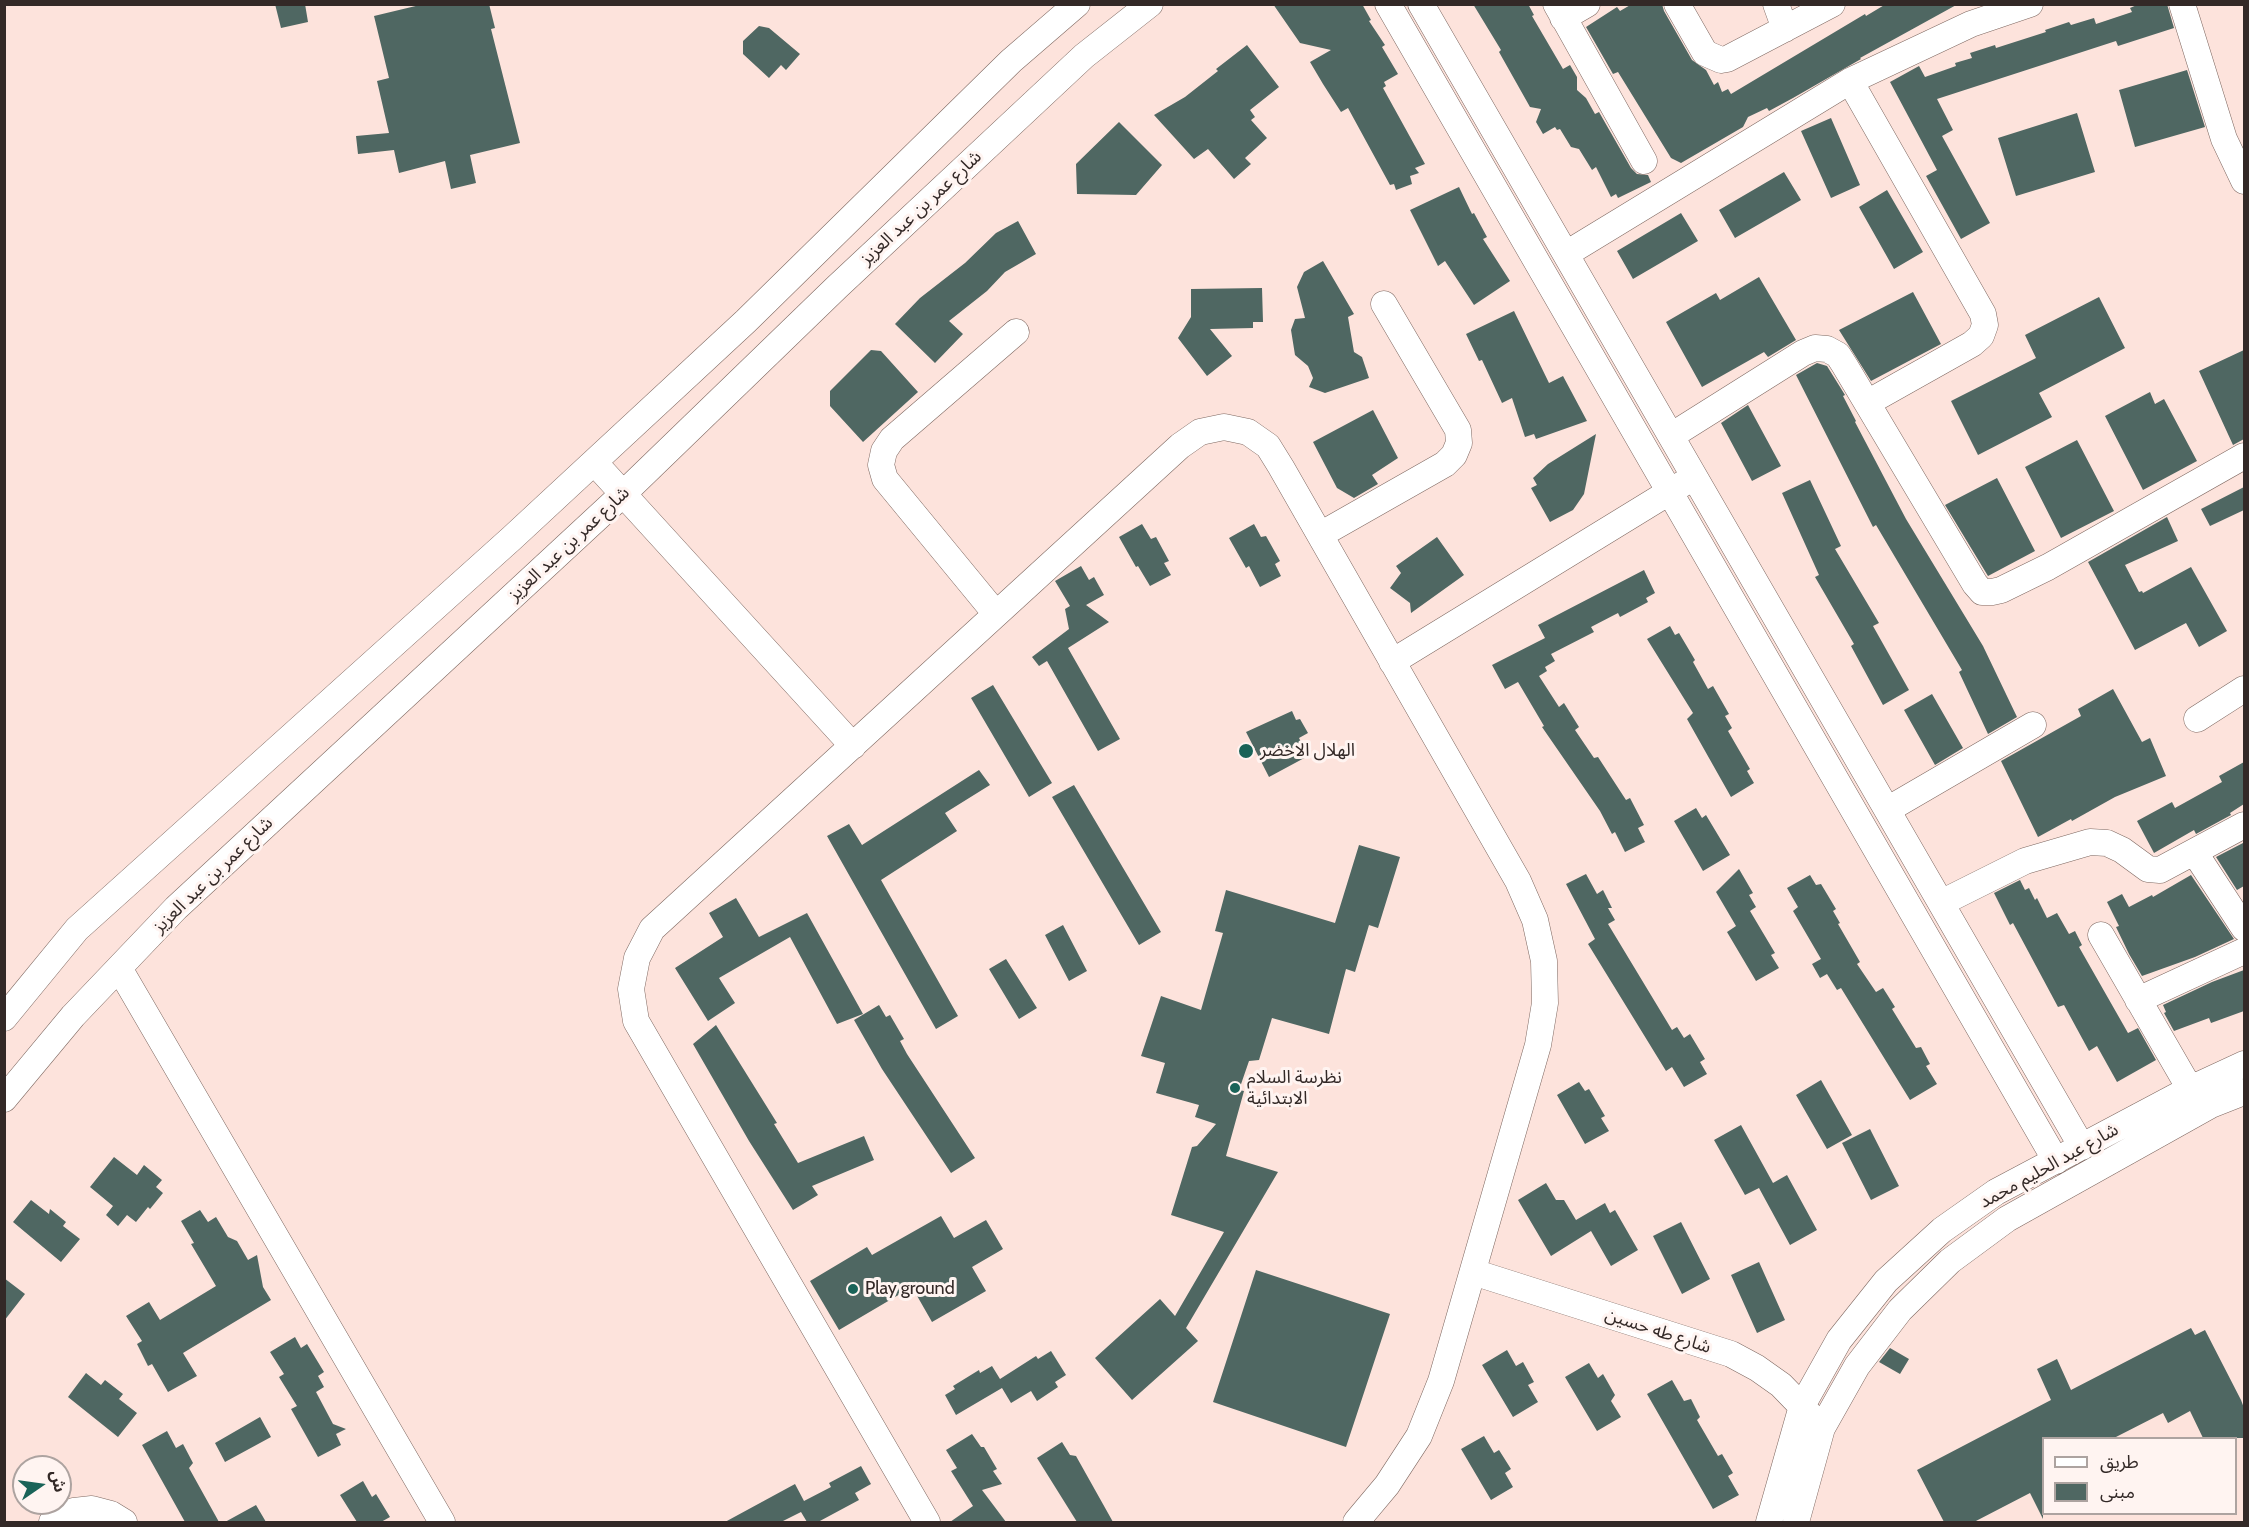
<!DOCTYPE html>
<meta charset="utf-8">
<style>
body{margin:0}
#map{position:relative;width:2249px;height:1527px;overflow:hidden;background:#fde3dc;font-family:Cabin,"Noto Sans Arabic",sans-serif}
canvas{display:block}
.frame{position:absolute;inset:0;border:6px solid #332927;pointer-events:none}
.legend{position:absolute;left:2042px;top:1437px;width:195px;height:78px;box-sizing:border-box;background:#fff4f1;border:2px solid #ada3a0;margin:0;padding:8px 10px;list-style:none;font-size:18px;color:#332927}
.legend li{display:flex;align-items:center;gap:12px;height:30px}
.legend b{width:30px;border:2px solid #ada3a0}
.north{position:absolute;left:12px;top:1455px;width:60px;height:60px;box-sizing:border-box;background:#fff4f1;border:2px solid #ada3a0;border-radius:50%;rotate:77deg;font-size:16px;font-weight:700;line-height:24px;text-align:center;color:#332927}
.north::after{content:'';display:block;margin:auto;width:21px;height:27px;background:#1a6358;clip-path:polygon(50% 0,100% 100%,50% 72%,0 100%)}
</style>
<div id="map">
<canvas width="2249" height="1527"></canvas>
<div class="frame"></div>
<ul class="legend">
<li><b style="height:8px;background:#fff"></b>طريق</li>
<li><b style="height:16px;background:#4f6762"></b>مبنى</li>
</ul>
<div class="north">ش</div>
</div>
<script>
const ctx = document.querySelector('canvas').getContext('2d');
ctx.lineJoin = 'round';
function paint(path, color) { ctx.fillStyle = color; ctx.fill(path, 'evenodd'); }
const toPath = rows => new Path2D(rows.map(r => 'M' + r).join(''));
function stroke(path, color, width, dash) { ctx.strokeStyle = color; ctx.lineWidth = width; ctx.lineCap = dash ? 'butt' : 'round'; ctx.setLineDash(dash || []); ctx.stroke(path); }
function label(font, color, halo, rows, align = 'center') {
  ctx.font = font + ' Cabin,"Noto Sans Arabic",sans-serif'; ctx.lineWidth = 6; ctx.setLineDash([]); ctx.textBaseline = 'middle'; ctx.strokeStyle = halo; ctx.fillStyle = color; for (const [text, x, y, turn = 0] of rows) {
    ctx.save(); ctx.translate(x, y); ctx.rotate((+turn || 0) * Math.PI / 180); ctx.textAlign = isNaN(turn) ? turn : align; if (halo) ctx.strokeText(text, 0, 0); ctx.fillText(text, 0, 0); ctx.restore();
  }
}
const building = toPath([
 [275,4,305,4,308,22,281,28],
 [424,4,489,4,495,28,491,29,520,143,470,155,476,183,451,189,445,161,399,173,394,150,358,154,356,136,389,133,377,81,389,78,374,16],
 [1273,4,1362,4,1371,20,1369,21,1385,45,1382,47,1398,74,1384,82,1386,86,1383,88,1425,164,1415,168,1419,173,1410,176,1412,184,1396,190,1394,184,1390,185,1348,108,1341,112,1323,84,1310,62,1331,50,1300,43],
 [1473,4,1528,4,1534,15,1532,16,1563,69,1570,65,1577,77,1577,90,1586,98,1595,114,1599,112,1631,168,1637,174,1648,175,1651,182,1618,198,1616,194,1611,197,1596,167,1592,170,1579,149,1571,147,1560,129,1557,130,1555,127,1543,134,1536,122,1541,109,1530,107,1499,52,1501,50],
 [1632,4,1662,4,1664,11,1692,60,1706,70,1714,85,1718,82,1722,92,1728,89,1731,94,1865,14,1866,16,1886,4,1958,4,1860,58,1861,59,1793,98,1769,111,1767,108,1748,117,1743,127,1681,163,1671,158,1618,72,1613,74,1586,27,1617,7,1620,11],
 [2139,4,2167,4,2174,28,2118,46,2116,41,1937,99,1953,130,1942,136,1990,223,1961,239,1926,176,1937,170,1890,82,1919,66,1925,77,1956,66,1955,63,1972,58,1970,53,1995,45,1996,48,2046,32,2045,30,2069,22,2071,25,2094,18,2096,24,2132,12,2130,8],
 [759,26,769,28,800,54,786,70,781,65,769,78,743,54,743,41],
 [1247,45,1279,87,1250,110,1255,117,1251,120,1267,138,1245,158,1251,164,1234,179,1208,149,1194,159,1154,115,1185,97,1218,71,1216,69],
 [2187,70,2205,127,2135,147,2119,90],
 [2077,113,2095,172,2016,196,1998,138],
 [1831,118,1860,185,1831,198,1801,131],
 [1119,122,1162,165,1136,195,1077,194,1076,164],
 [1784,172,1801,200,1735,238,1719,210],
 [1459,187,1472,214,1474,213,1487,237,1483,239,1510,281,1474,305,1445,261,1438,266,1410,210],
 [1887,190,1923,252,1894,269,1859,207],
 [1681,213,1698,241,1633,279,1617,251],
 [1018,221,1036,254,1005,272,987,291,949,321,963,334,935,363,895,324,920,298,965,263,996,233],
 [1323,261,1354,314,1348,317,1354,352,1362,357,1369,378,1325,393,1309,387,1313,378,1308,366,1295,355,1291,330,1295,319,1305,318,1297,287,1304,272],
 [1759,277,1796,340,1768,357,1764,352,1702,387,1666,322,1716,293,1720,300],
 [1262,288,1263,322,1253,322,1253,328,1210,329,1232,356,1207,376,1178,338,1191,317,1191,289],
 [1913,292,1941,344,1871,381,1839,330],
 [2099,297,2125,348,2039,393,2052,417,1978,455,1951,401,2036,358,2025,335],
 [1514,311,1549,383,1563,376,1587,421,1536,439,1534,434,1525,437,1512,398,1502,403,1482,360,1479,361,1466,334],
 [871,350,881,351,918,392,863,442,830,406,830,391],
 [2244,350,2244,439,2233,445,2199,371],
 [1817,363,1827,366,1845,395,1843,396,1856,421,1855,422,1906,519,1983,646,2017,717,1988,734,1959,672,1962,670,1876,525,1873,527,1796,375],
 [2150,392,2155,404,2164,399,2197,461,2143,490,2105,416],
 [1748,405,1781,466,1752,481,1721,423],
 [1373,410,1398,458,1372,475,1378,484,1354,498,1337,488,1313,442],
 [1596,434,1584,494,1573,510,1550,522,1531,488,1537,485,1533,478,1548,464],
 [2077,440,2114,511,2061,538,2025,467],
 [1997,478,2035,551,1988,576,1945,505],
 [1810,480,1841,546,1835,549,1879,623,1873,626,1909,690,1883,705,1851,646,1854,644,1815,577,1819,575,1782,493],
 [2244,487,2244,510,2210,526,2201,509],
 [2167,517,2178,541,2125,565,2139,592,2142,591,2143,593,2191,567,2227,631,2199,647,2186,623,2135,650,2088,562],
 [1142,524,1151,539,1156,537,1169,561,1164,563,1171,575,1150,586,1138,566,1136,567,1119,537],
 [1254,524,1261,537,1266,536,1280,561,1275,564,1281,576,1260,587,1249,566,1246,568,1229,538],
 [1437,537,1464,575,1411,613,1410,603,1390,588,1401,573,1396,566],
 [1081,566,1089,580,1094,577,1104,595,1086,605,1109,622,1068,648,1120,739,1098,751,1047,661,1039,666,1032,657,1069,629,1065,609,1070,606,1055,581],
 [1644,570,1655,593,1646,598,1648,602,1620,617,1618,613,1591,627,1594,632,1551,654,1555,661,1545,667,1547,671,1539,676,1559,707,1564,703,1579,727,1575,730,1594,758,1598,757,1626,800,1630,798,1644,825,1638,828,1645,842,1625,852,1615,832,1612,834,1600,811,1542,727,1544,726,1518,682,1505,689,1492,665,1545,638,1538,625],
 [1670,626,1675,635,1679,633,1695,660,1693,662,1708,689,1713,686,1729,714,1725,716,1732,728,1728,731,1750,769,1747,771,1754,783,1731,797,1687,719,1693,713,1647,639],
 [993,685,1052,783,1029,797,971,698],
 [2113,689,2142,742,2150,738,2166,776,2115,797,2072,821,2071,819,2038,837,2001,761,2081,716,2078,709],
 [1932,694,1963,748,1935,765,1904,710],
 [1292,711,1296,720,1300,719,1308,733,1299,738,1308,756,1269,777,1246,732],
 [2244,762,2244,804,2230,813,2231,815,2196,834,2194,830,2154,853,2137,821,2172,802,2175,808,2222,782,2219,776],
 [979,770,990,785,945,813,957,831,881,880,958,1016,936,1029,827,836,849,824,862,845],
 [1074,785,1161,932,1139,945,1052,797],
 [1696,808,1702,818,1706,815,1730,855,1703,871,1674,821],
 [2243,843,2244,886,2237,890,2216,857],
 [1359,845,1400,857,1378,928,1369,925,1355,972,1346,969,1329,1034,1272,1018,1259,1060,1249,1061,1239,1090,1244,1091,1226,1156,1278,1172,1186,1328,1198,1341,1132,1400,1095,1358,1160,1299,1175,1316,1224,1232,1171,1215,1192,1147,1197,1146,1216,1124,1195,1117,1199,1105,1156,1093,1165,1063,1141,1056,1161,996,1201,1010,1223,933,1215,931,1226,890,1335,923],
 [1739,869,1753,893,1749,895,1756,907,1750,911,1775,953,1771,955,1779,968,1756,981,1727,932,1736,926,1716,892],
 [1586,874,1597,894,1603,890,1612,908,1608,908,1615,920,1608,924,1672,1030,1677,1027,1684,1038,1690,1034,1705,1059,1700,1062,1707,1074,1684,1087,1672,1067,1666,1071,1588,944,1595,939,1566,884],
 [1810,875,1816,885,1821,884,1836,909,1833,911,1840,923,1838,924,1860,962,1857,964,1876,992,1883,988,1895,1007,1892,1009,1916,1048,1921,1047,1930,1064,1926,1066,1937,1084,1910,1100,1841,988,1837,990,1827,974,1820,978,1812,964,1821,959,1793,911,1798,907,1787,888],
 [2191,875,2234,939,2195,957,2142,976,2129,954,2116,927,2119,926,2107,902,2122,894,2129,907,2152,895,2153,897],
 [2020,880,2025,890,2029,888,2035,900,2037,898,2047,918,2057,913,2069,934,2075,931,2082,945,2079,947,2128,1033,2138,1028,2156,1060,2117,1082,2097,1046,2089,1051,2064,1005,2058,1007,2013,923,2010,925,1994,893],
 [736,898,759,937,807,913,863,1014,837,1024,790,937,719,978,735,1003,708,1021,675,968,723,937,709,913],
 [1063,925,1087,971,1069,981,1045,935],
 [1006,959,1037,1008,1019,1019,989,969],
 [2244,970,2244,1011,2211,1023,2209,1018,2174,1031,2164,1013,2166,1012,2163,1005,2212,982],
 [879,1005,886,1017,890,1015,904,1039,900,1041,907,1054,975,1158,951,1173,882,1069,854,1020],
 [716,1025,777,1123,774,1124,798,1163,864,1136,874,1160,812,1186,818,1195,793,1210,749,1141,693,1044],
 [1821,1080,1852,1135,1827,1149,1796,1095],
 [1579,1082,1585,1091,1589,1089,1605,1116,1601,1118,1609,1131,1585,1144,1557,1095],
 [1741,1125,1773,1183,1787,1175,1817,1230,1790,1245,1759,1188,1745,1195,1714,1140],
 [1870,1129,1899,1186,1871,1200,1842,1143],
 [114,1157,137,1175,144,1165,162,1180,156,1187,163,1193,150,1209,148,1207,136,1222,127,1215,118,1226,106,1215,113,1206,90,1187],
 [1546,1183,1556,1200,1564,1200,1576,1220,1605,1203,1610,1213,1615,1210,1638,1250,1611,1266,1591,1231,1551,1256,1518,1200],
 [31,1200,49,1214,50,1209,66,1222,63,1226,80,1239,61,1262,13,1222],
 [200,1210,208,1222,216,1217,228,1237,237,1241,248,1260,257,1255,263,1287,271,1300,183,1353,197,1376,168,1392,152,1364,148,1366,137,1344,142,1341,126,1316,149,1302,160,1320,216,1286,191,1244,194,1243,181,1221],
 [941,1216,954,1238,986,1220,1003,1249,972,1267,986,1291,932,1322,912,1287,839,1330,810,1281,867,1247,872,1255],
 [1681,1222,1710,1279,1682,1294,1653,1236],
 [1759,1262,1785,1320,1757,1333,1731,1275],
 [1256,1270,1390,1314,1346,1447,1213,1402],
 [4,1278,25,1294,4,1321],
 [2191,1328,2195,1335,2205,1330,2241,1400,2244,1408,2244,1438,2203,1438,2190,1411,2168,1423,2163,1413,2114,1438,2043,1438,2043,1519,2030,1493,1974,1522,1944,1522,1917,1470,2051,1400,2037,1369,2057,1359,2071,1390],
 [295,1337,301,1348,307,1344,324,1372,318,1376,324,1387,316,1392,333,1424,346,1429,336,1434,341,1445,318,1457,291,1409,297,1406,279,1377,284,1374,270,1352],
 [1890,1348,1909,1359,1900,1374,1879,1362],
 [1507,1350,1516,1366,1523,1362,1534,1382,1528,1385,1538,1402,1513,1417,1482,1365],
 [1051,1351,1066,1375,1055,1382,1058,1387,1037,1401,1031,1391,1011,1403,1002,1388,956,1415,945,1395,955,1389,953,1386,979,1370,980,1373,992,1366,1000,1379,1036,1356,1038,1359],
 [1589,1363,1598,1378,1603,1374,1615,1395,1611,1401,1621,1417,1597,1431,1565,1377],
 [86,1373,101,1385,105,1380,123,1394,119,1399,137,1413,118,1437,68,1397],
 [1672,1380,1684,1401,1691,1399,1700,1417,1697,1420,1718,1456,1722,1454,1733,1473,1728,1476,1739,1495,1713,1509,1647,1394],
 [260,1417,271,1437,225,1462,215,1443],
 [167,1431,176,1448,183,1444,193,1463,189,1468,219,1522,185,1522,142,1445],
 [972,1434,981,1447,984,1447,997,1469,993,1471,1002,1484,982,1490,1006,1522,950,1522,973,1506,951,1471,957,1468,946,1450],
 [1484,1436,1494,1453,1499,1450,1511,1469,1505,1473,1513,1487,1491,1500,1461,1449],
 [1062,1442,1070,1455,1076,1456,1113,1522,1077,1522,1037,1458],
 [861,1466,871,1484,855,1493,859,1500,818,1522,807,1522,801,1512,781,1522,725,1522,795,1484,804,1501,831,1487,829,1483],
 [363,1481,372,1497,376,1494,390,1517,381,1522,357,1522,340,1495],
 [256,1505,266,1522,225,1522]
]);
const minor = toPath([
 [1388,4,2056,1161],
 [1421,4,2082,1147],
 [1556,4,1644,161],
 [1677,4,1705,53,1721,60,1727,59,1832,4],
 [1776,4,1785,29],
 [2182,4,2224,139,2244,181],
 [1563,18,1587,4],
 [1850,81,1983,314,1985,325,1981,336,1972,344,1867,403],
 [1566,254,1850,81,1971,24,2030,4],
 [1671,436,1803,353,1815,348,1827,349,1838,355,1845,366,1975,584,1982,592,1992,592,2001,590,2048,567,2244,456],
 [594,462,853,746],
 [1320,535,1445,464,1454,455,1459,443,1458,430,1384,304],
 [996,614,885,479,881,465,884,451,892,439,1016,332],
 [1392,662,1684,483],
 [2197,719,2244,689],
 [1887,810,2033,725],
 [2195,853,2244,928],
 [1941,903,2025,861,2090,842,2107,843,2122,850,2148,869,2160,870,2244,825],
 [2101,935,2190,1089],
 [119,968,442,1522],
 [2138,1000,2244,951],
 [4,1018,77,929,512,538,746,321,1011,61,1077,4],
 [4,1099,73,1016,176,908,623,494,837,287,1084,56,1150,4],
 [1473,1272,1731,1354,1757,1368,1781,1385,1812,1417],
 [52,1522,63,1515,74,1511,92,1509,111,1514,124,1522],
 [927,1522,636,1021,631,989,637,958,652,929,1180,446,1200,432,1224,427,1248,432,1268,446,1281,467,1518,881,1535,920,1544,961,1545,1003,1538,1045,1441,1381,1419,1436,1387,1485,1356,1522],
 [1769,1522,1802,1406,1839,1340,1886,1281,1942,1230,1996,1192,2190,1089,2244,1064],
 [1796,1522,1822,1428,1857,1366,1900,1310,1950,1261,2007,1219,2211,1105,2244,1092]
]);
const markers = [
 [1246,751,8,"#1a6358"],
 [1235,1088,6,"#1a6358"],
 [853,1289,6,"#1a6358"]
];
const streetNames = [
 ["شارع عمر بن عبد العزيز",921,208,-43],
 ["شارع عمر بن عبد العزيز",569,544,-43],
 ["شارع عمر بن عبد العزيز",213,875,-44],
 ["شارع عبد الحليم محمد",2049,1166,-29],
 ["شارع طه حسين",1658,1331,18]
];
const poiNames = [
 ["الهلال الاخضر",1260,751],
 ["نظرسة السلام",1247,1078],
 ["الابتدائية",1247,1099],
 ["Play ground",865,1289]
];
paint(building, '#4f6762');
stroke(minor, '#7e6861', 27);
stroke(minor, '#fff', 26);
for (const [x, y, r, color] of markers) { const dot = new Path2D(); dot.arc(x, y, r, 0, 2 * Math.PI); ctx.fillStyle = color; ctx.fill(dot); stroke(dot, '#fff4f1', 2); }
label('18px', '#332927', '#fff4f1', streetNames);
label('18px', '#332927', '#fff4f1', poiNames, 'left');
</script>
